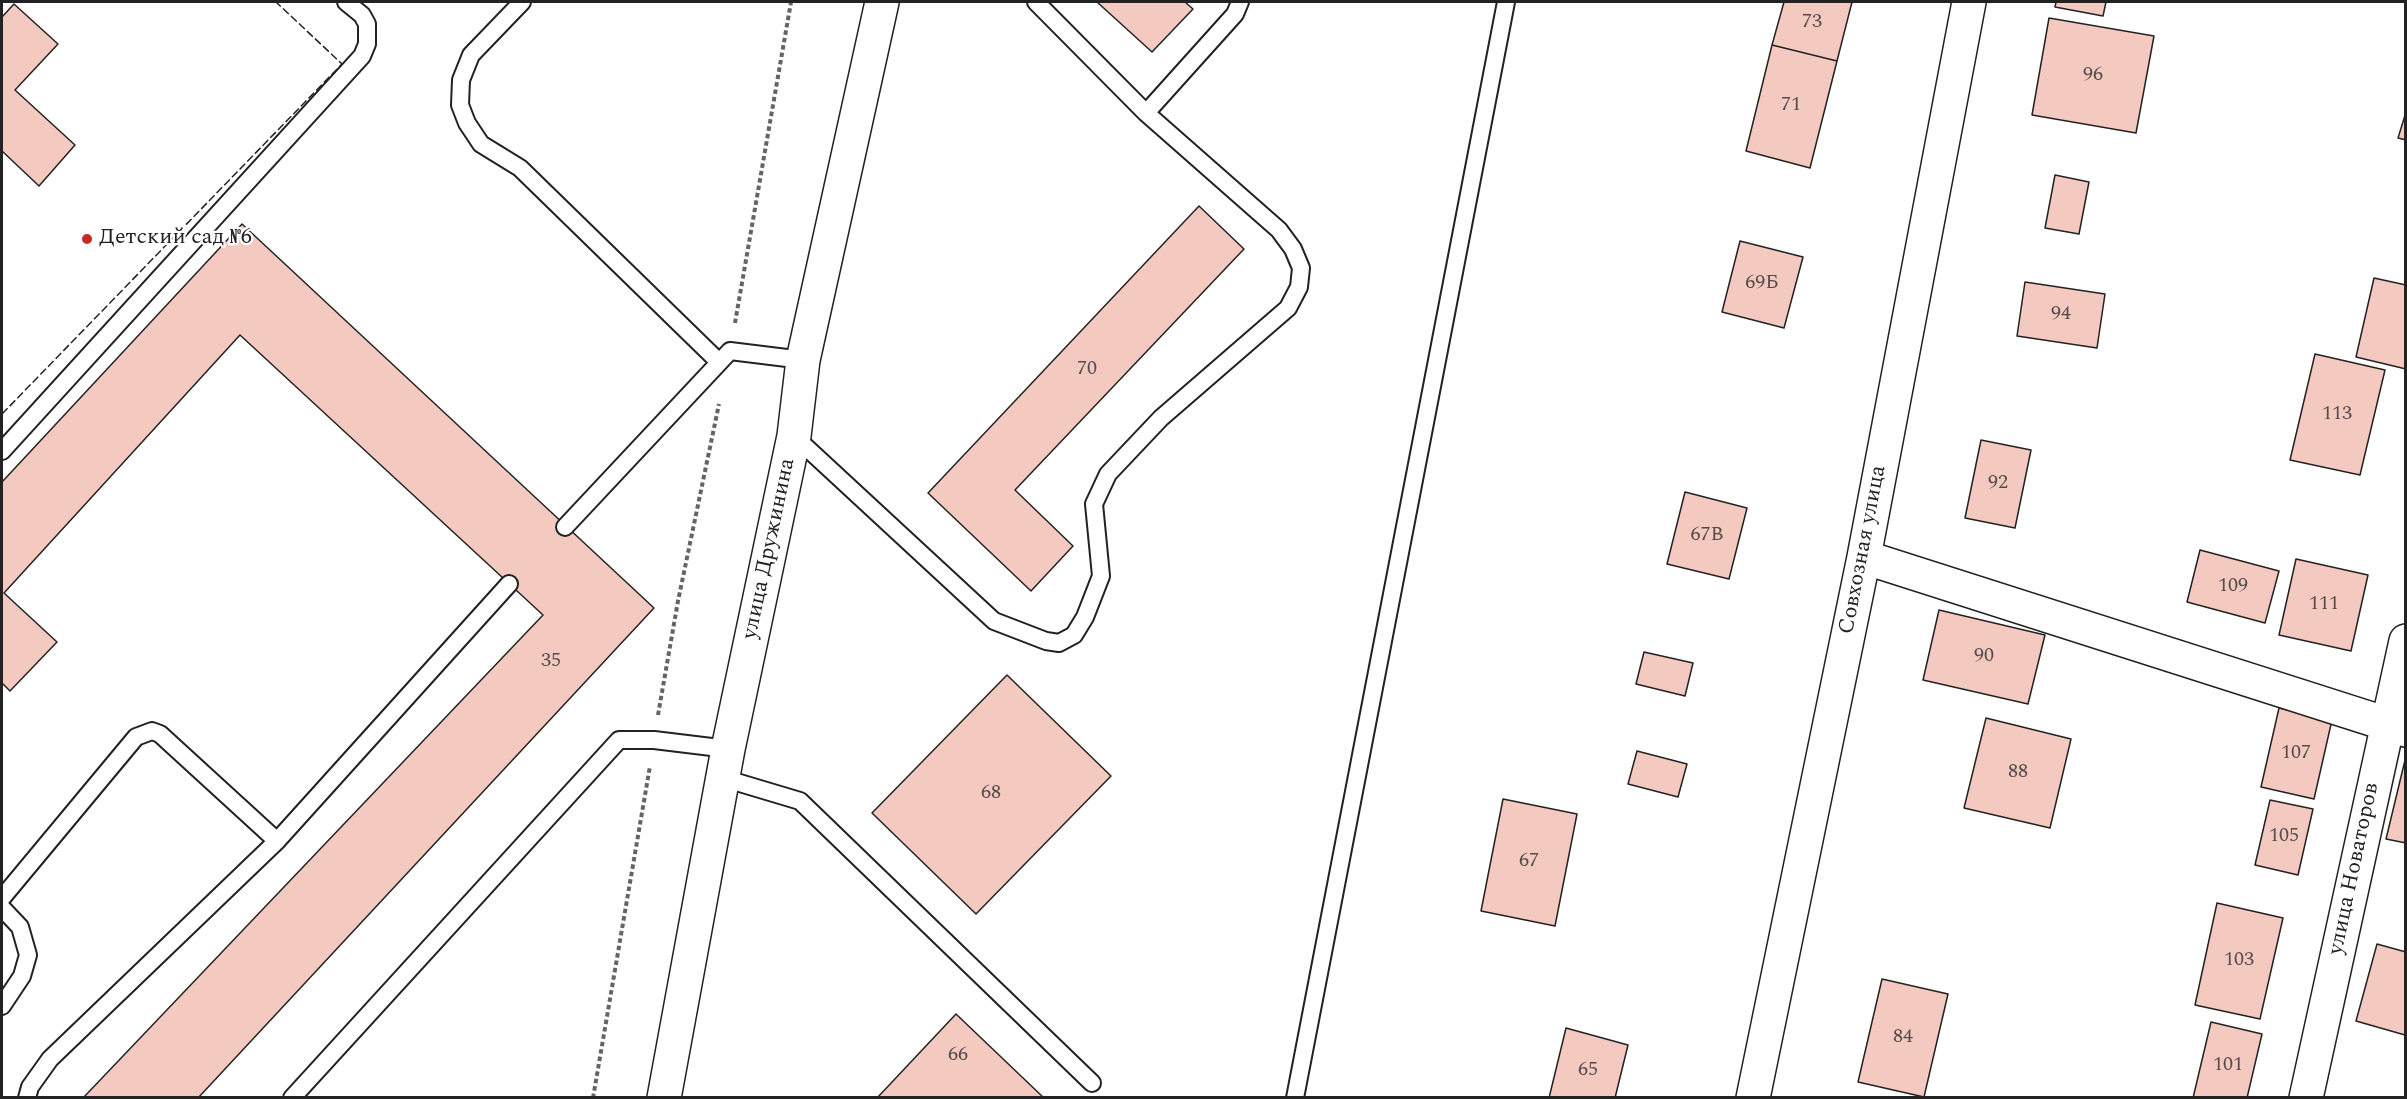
<!DOCTYPE html>
<meta charset="utf-8">
<style>
body{margin:0}
#map{position:relative;width:2407px;height:1099px;overflow:hidden;background:#fff;font-family:Spectral,serif}
canvas{display:block}
.frame{position:absolute;inset:0;border:3px solid #222;pointer-events:none}
</style>
<div id="map">
<canvas width="2407" height="1099"></canvas>
<div class="frame"></div>
</div>
<script>
const ctx = document.querySelector('canvas').getContext('2d');
ctx.lineJoin = 'round';
function paint(path, color) { ctx.fillStyle = color; ctx.fill(path, 'evenodd'); }
const toPath = rows => new Path2D(rows.map(r => 'M' + r).join(''));
function stroke(path, color, width, dash) { ctx.strokeStyle = color; ctx.lineWidth = width; ctx.lineCap = dash ? 'butt' : 'round'; ctx.setLineDash(dash || []); ctx.stroke(path); }
function label(font, color, halo, rows, align = 'center') {
  ctx.font = font + ' Spectral,serif'; ctx.lineWidth = 4.5; ctx.setLineDash([]); ctx.textBaseline = 'middle'; ctx.strokeStyle = halo; ctx.fillStyle = color; for (const [text, x, y, turn = 0] of rows) {
    ctx.save(); ctx.translate(x, y); ctx.rotate((+turn || 0) * Math.PI / 180); ctx.textAlign = isNaN(turn) ? turn : align; if (halo) ctx.strokeText(text, 0, 0); ctx.fillText(text, 0, 0); ctx.restore();
  }
}
const building = toPath([
 [1097,2,1185,2,1193,9,1152,52,1097,2],
 [1784,2,1852,2,1837,61,1772,45,1784,2],
 [2056,2,2106,2,2103,16,2055,7,2056,2],
 [14,4,58,44,15,90,75,145,39,186,2,151,2,17,14,4],
 [2049,18,2154,36,2136,133,2032,115,2049,18],
 [1772,45,1837,61,1810,168,1746,151,1772,45],
 [2406,112,2406,140,2398,138,2406,112],
 [2055,175,2089,182,2079,234,2045,228,2055,175],
 [1199,206,1244,249,1015,490,1073,546,1031,591,928,493,1199,206],
 [242,224,654,608,198,1098,83,1098,543,615,240,335,4,593,57,642,10,691,2,683,2,482,242,224],
 [1740,241,1803,257,1784,328,1722,312,1740,241],
 [2374,278,2406,285,2406,369,2356,357,2374,278],
 [2025,282,2105,294,2097,348,2017,336,2025,282],
 [2315,354,2385,370,2360,475,2290,460,2315,354],
 [1981,440,2031,450,2015,528,1965,518,1981,440],
 [1685,492,1747,508,1729,579,1667,564,1685,492],
 [2200,550,2279,571,2265,623,2187,602,2200,550],
 [2296,559,2368,575,2351,651,2279,635,2296,559],
 [1939,610,2045,635,2028,704,1923,680,1939,610],
 [1644,652,1693,663,1685,696,1636,684,1644,652],
 [1007,675,1111,776,976,914,872,813,1007,675],
 [2279,708,2332,720,2314,799,2261,787,2279,708],
 [1986,718,2071,739,2050,828,1964,808,1986,718],
 [1637,751,1687,764,1678,797,1628,784,1637,751],
 [2406,756,2406,843,2386,839,2406,756],
 [1503,799,1577,814,1555,926,1481,911,1503,799],
 [2270,800,2313,809,2298,875,2255,865,2270,800],
 [2217,903,2283,918,2260,1019,2195,1005,2217,903],
 [2377,944,2406,952,2405,1035,2356,1021,2377,944],
 [1882,979,1948,994,1924,1097,1858,1082,1882,979],
 [956,1014,1044,1098,877,1098,956,1014],
 [2211,1022,2262,1034,2247,1098,2193,1098,2211,1022],
 [1566,1028,1628,1045,1615,1098,1549,1098,1566,1028]
]);
const path = toPath([
 [735,323,791,2],
 [658,715,678,601,719,404],
 [593,1098,650,766]
]);
const service = toPath([
 [522,2,471,55,461,80,460,105,467,123,481,144,520,168,719,362],
 [1146,113,1235,14,1240,2],
 [794,436,994,621,1046,641,1059,643,1074,635,1085,617,1101,576,1094,504,1108,474,1161,418,1288,308,1299,287,1301,268,1293,249,1279,230,1146,113,1036,2],
 [2,451,362,56,367,44,367,24,362,15,346,2],
 [565,527,730,351,803,360],
 [723,778,800,801,1092,1083],
 [2,898,136,737,152,731,160,734,277,841],
 [2,908,20,927,28,955,22,976,2,1006],
 [27,1098,30,1087,50,1059,277,841,509,584],
 [292,1098,619,740,654,740,728,749],
 [1295,1098,1506,2]
]);
const minor = toPath([
 [1864,557,2406,730],
 [1753,1098,1864,557,1969,2],
 [2306,1098,2406,641]
]);
const secondary = toPath([
 [664,1098,728,749,794,436,803,360,882,2]
]);
const fence = toPath([
 [2,414,342,64,276,2]
]);
const markers = [
 [87,239,6,"#c62828"]
];
const numberNames = [
 ["73",1812,23],
 ["96",2093,76],
 ["71",1791,106],
 ["69Б",1762,284],
 ["94",2061,315],
 ["70",1087,370],
 ["113",2337,415],
 ["92",1998,484],
 ["67В",1707,536],
 ["109",2233,587],
 ["111",2324,605],
 ["90",1984,657],
 ["35",551,662],
 ["107",2296,754],
 ["88",2018,773],
 ["68",991,794],
 ["105",2284,837],
 ["67",1529,862],
 ["103",2239,961],
 ["84",1903,1038],
 ["66",958,1056],
 ["101",2228,1066],
 ["65",1588,1071]
];
const poiNames = [
 ["Детский сад №6",99,239]
];
const streetNames = [
 ["улица Дружинина",770,549,-78],
 ["Совхозная улица",1864,550,-79],
 ["улица Новаторов",2355,869,-78]
];
paint(building, '#f3c9c0');
stroke(building, '#222', 1.5);
stroke(service, '#222', 20);
stroke(minor, '#222', 36);
stroke(secondary, '#222', 36);
stroke(path, '#646464', 4, [4.5, 3]);
stroke(service, '#fff', 16);
stroke(minor, '#fff', 33);
stroke(secondary, '#fff', 33);
stroke(fence, '#222', 1.5, [8, 3]);
for (const [x, y, r, color] of markers) { const dot = new Path2D(); dot.arc(x, y, r, 0, 2 * Math.PI); ctx.fillStyle = color; ctx.fill(dot); stroke(dot, '#fff', 2); }
label('20px', '#564c4a', null, numberNames);
label('22px', '#222', '#fff', poiNames, 'left');
label('22px', '#222', '#fff', streetNames);
</script>
